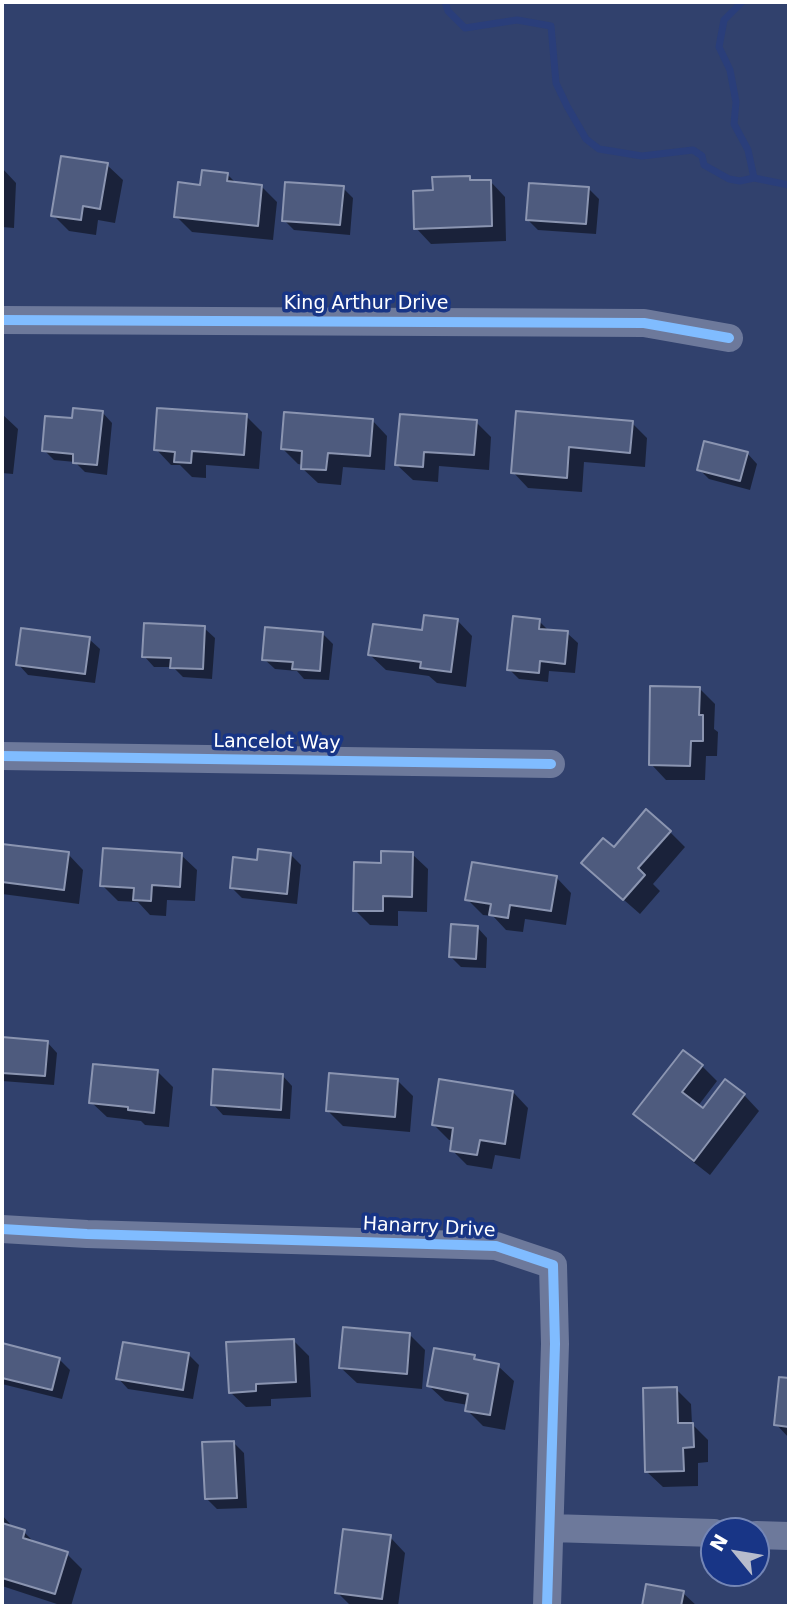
<!DOCTYPE html>
<style>
body{margin:0}
#map{position:relative;width:791px;height:1608px;overflow:hidden;background:#31416d;font-family:"DejaVu Sans",sans-serif}
canvas{display:block}
.frame{position:absolute;inset:0;border:4px solid #fff;pointer-events:none}
.north{position:absolute;left:700px;top:1517px;width:70px;height:70px;box-sizing:border-box;background:#183586;border:2px solid #7486b6;border-radius:50%;rotate:300deg;font-size:19px;font-weight:700;line-height:28px;text-align:center;color:#fff}
.north::after{content:'';display:block;margin:auto;width:24px;height:32px;background:#b7bccc;clip-path:polygon(50% 0,100% 100%,50% 72%,0 100%)}
</style>
<div id="map">
<canvas width="791" height="1608"></canvas>
<div class="frame"></div>
<div class="north">N</div>
</div>
<script>
const ctx = document.querySelector('canvas').getContext('2d');
ctx.lineJoin = 'round';
function paint(path, color) { ctx.fillStyle = color; ctx.fill(path, 'evenodd'); }
const toPath = rows => new Path2D(rows.map(r => 'M' + r).join(''));
function stroke(path, color, width, dash) { ctx.strokeStyle = color; ctx.lineWidth = width; ctx.lineCap = dash ? 'butt' : 'round'; ctx.setLineDash(dash || []); ctx.stroke(path); }
function label(font, color, halo, rows, align = 'center') {
  ctx.font = font + ' "DejaVu Sans",sans-serif'; ctx.lineWidth = 7; ctx.setLineDash([]); ctx.textBaseline = 'middle'; ctx.strokeStyle = halo; ctx.fillStyle = color; for (const [text, x, y, turn = 0] of rows) {
    ctx.save(); ctx.translate(x, y); ctx.rotate((+turn || 0) * Math.PI / 180); ctx.textAlign = isNaN(turn) ? turn : align; if (halo) ctx.strokeText(text, 0, 0); ctx.fillText(text, 0, 0); ctx.restore();
  }
}
const shadow = toPath([
 [107,165,123,180,115,223,98,220,96,235,69,231,53,215],
 [2,168,16,183,14,228,2,227],
 [227,174,237,184,262,187,277,202,273,240,192,232,176,216,202,186],
 [470,178,474,182,490,181,505,197,506,241,431,244,416,228,435,192],
 [343,188,353,198,350,235,294,230,284,220],
 [589,189,599,199,596,234,538,230,528,220],
 [102,412,112,423,107,475,85,472,75,462,54,460,44,450,73,420],
 [517,413,632,423,647,438,645,467,584,462,582,492,528,488,513,472],
 [2,414,18,429,13,474,2,473],
 [246,416,262,432,259,469,206,465,206,478,192,477,180,465,171,465,156,449],
 [372,420,387,436,385,470,343,467,341,485,318,483,302,468,303,465,298,464,283,449],
 [476,422,491,437,489,470,439,466,438,482,413,480,397,465],
 [747,453,757,464,750,490,709,479,699,469],
 [457,620,472,636,466,687,437,683,429,676,386,670,370,655,424,632],
 [539,621,550,632,567,633,578,643,575,673,549,671,548,682,519,679,509,669],
 [204,628,215,638,212,679,183,677,173,667,154,667,144,656],
 [322,633,333,644,329,680,304,679,297,671,275,669,264,659],
 [89,639,100,649,95,683,28,675,18,664],
 [699,688,715,704,714,729,718,732,717,756,706,756,705,780,666,780,651,764],
 [670,832,685,847,653,884,660,891,640,914,599,878,614,849],
 [2,846,68,854,83,870,79,904,2,894],
 [412,854,428,869,427,912,398,911,398,926,370,925,355,910,383,865],
 [181,855,197,870,195,901,167,900,166,916,150,915,138,902,118,901,102,885],
 [291,855,301,865,297,904,242,898,232,888,258,862],
 [556,877,571,893,566,925,525,919,523,932,506,930,493,916,483,915,467,899],
 [477,927,487,938,486,968,461,967,450,956],
 [2,1039,47,1042,57,1053,54,1085,2,1081],
 [702,1066,717,1081,698,1106,703,1111,744,1095,759,1111,710,1175,651,1129,636,1114],
 [158,1072,173,1087,169,1127,145,1125,141,1121,107,1117,91,1102],
 [282,1075,292,1086,290,1119,223,1115,213,1104],
 [398,1081,413,1096,410,1132,343,1126,328,1111],
 [513,1092,528,1108,520,1159,495,1155,492,1169,467,1165,452,1150,453,1140,449,1140,433,1124],
 [409,1334,425,1350,422,1389,357,1383,341,1368],
 [294,1341,309,1356,311,1397,271,1399,271,1406,246,1407,230,1392],
 [2,1345,59,1359,70,1370,62,1399,2,1384],
 [188,1354,199,1365,193,1399,128,1389,118,1378],
 [474,1357,479,1362,498,1366,514,1381,505,1430,483,1426,467,1410,468,1405,445,1401,429,1386],
 [781,1379,789,1380,789,1438,776,1424],
 [676,1389,691,1404,692,1424,708,1440,708,1462,698,1463,698,1486,663,1487,647,1472],
 [234,1443,244,1453,247,1508,217,1509,207,1499],
 [2,1515,10,1524,9,1527,24,1532,37,1545,67,1554,82,1569,71,1606,63,1606,2,1586],
 [390,1537,405,1553,398,1606,351,1606,337,1592],
 [647,1586,683,1593,697,1606,644,1606]
]);
const stream = toPath([
 [445,2,448,11,465,28,517,20,551,26,556,83,567,106,586,139,599,149,642,156,693,150,702,156,704,165,729,179,740,181,754,178,789,185],
 [742,2,724,20,719,47,730,70,736,102,734,124,748,150,754,178]
]);
const building = toPath([
 [61,156,108,163,100,209,83,206,81,220,51,216,61,156],
 [202,170,228,173,227,181,262,185,258,226,174,217,178,182,200,185,202,170],
 [470,176,470,180,491,180,492,226,414,229,413,191,433,190,432,177,470,176],
 [285,182,344,186,340,225,282,221,285,182],
 [529,183,589,187,586,224,526,220,529,183],
 [73,408,103,411,97,465,73,463,73,454,42,451,45,416,72,418,73,408],
 [157,408,247,414,244,455,192,451,191,463,174,462,175,452,154,450,157,408],
 [516,411,633,421,630,453,569,447,567,478,511,473,516,411],
 [284,412,373,419,370,456,328,453,326,470,301,469,302,451,281,449,284,412],
 [400,414,477,420,474,455,424,452,423,467,395,465,400,414],
 [704,441,748,452,740,481,697,470,704,441],
 [424,615,458,619,451,672,420,668,421,662,368,655,373,624,422,630,424,615],
 [513,616,540,619,539,629,568,631,565,664,540,661,539,673,507,670,513,616],
 [144,623,205,626,203,669,170,668,171,658,142,657,144,623],
 [265,627,323,632,320,671,292,669,293,662,262,660,265,627],
 [21,628,90,637,85,674,16,665,21,628],
 [650,686,700,687,699,715,703,715,703,741,691,741,690,766,649,765,650,686],
 [646,809,671,831,638,868,645,875,623,900,581,863,603,838,614,847,646,809],
 [2,844,69,852,64,890,2,882,2,844],
 [103,848,182,853,180,887,152,885,151,901,133,900,134,888,100,886,103,848],
 [258,849,291,853,287,894,230,888,233,857,257,860,258,849],
 [381,851,413,852,412,897,383,896,383,911,353,911,354,862,381,863,381,851],
 [472,862,557,876,551,911,510,905,508,918,489,915,491,904,465,900,472,862],
 [451,924,478,926,476,959,449,957,451,924],
 [2,1037,48,1041,45,1076,2,1073,2,1037],
 [683,1050,703,1065,682,1092,703,1108,725,1079,745,1094,694,1161,633,1114,683,1050],
 [93,1064,158,1070,154,1113,128,1110,128,1107,89,1103,93,1064],
 [213,1069,283,1074,281,1110,211,1105,213,1069],
 [329,1073,398,1079,395,1117,326,1111,329,1073],
 [439,1079,513,1091,505,1144,480,1140,477,1155,450,1151,453,1128,432,1125,439,1079],
 [343,1327,410,1333,407,1374,339,1368,343,1327],
 [294,1339,296,1382,256,1384,256,1391,229,1393,226,1342,294,1339],
 [123,1342,189,1353,183,1390,116,1379,123,1342],
 [2,1343,60,1358,52,1390,2,1378,2,1343],
 [434,1348,475,1355,474,1359,499,1364,490,1415,465,1411,468,1394,427,1386,434,1348],
 [779,1377,789,1378,789,1427,774,1425,779,1377],
 [677,1387,678,1423,693,1423,694,1447,683,1448,684,1471,645,1472,643,1388,677,1387],
 [234,1441,237,1498,205,1499,202,1442,234,1441],
 [2,1523,25,1530,23,1538,68,1552,55,1594,2,1578,2,1523],
 [343,1529,391,1535,382,1599,335,1593,343,1529],
 [646,1584,684,1591,681,1606,642,1606,646,1584]
]);
const street = toPath([
 [2,320,644,323,729,338],
 [2,756,551,764],
 [2,1229,87,1234,496,1246,553,1265,555,1344,547,1606],
 [551,1528,714,1533],
 [756,1535,789,1536]
]);
const cycleway = toPath([
 [2,320,644,323,729,338],
 [2,756,551,764],
 [2,1229,87,1234,496,1246,553,1265,555,1344,547,1606]
]);
const streetNames = [
 ["King Arthur Drive",366,304],
 ["Lancelot Way",277,743,1],
 ["Hanarry Drive",429,1228,3]
];
paint(shadow, '#0007');
stroke(stream, '#2a3e7a', 7);
paint(building, '#4e5b7e');
stroke(building, '#8b95b1', 2);
stroke(street, '#6d799b', 28);
stroke(cycleway, '#80bcff', 10);
label('19px', '#fff', '#183586', streetNames);
</script>
